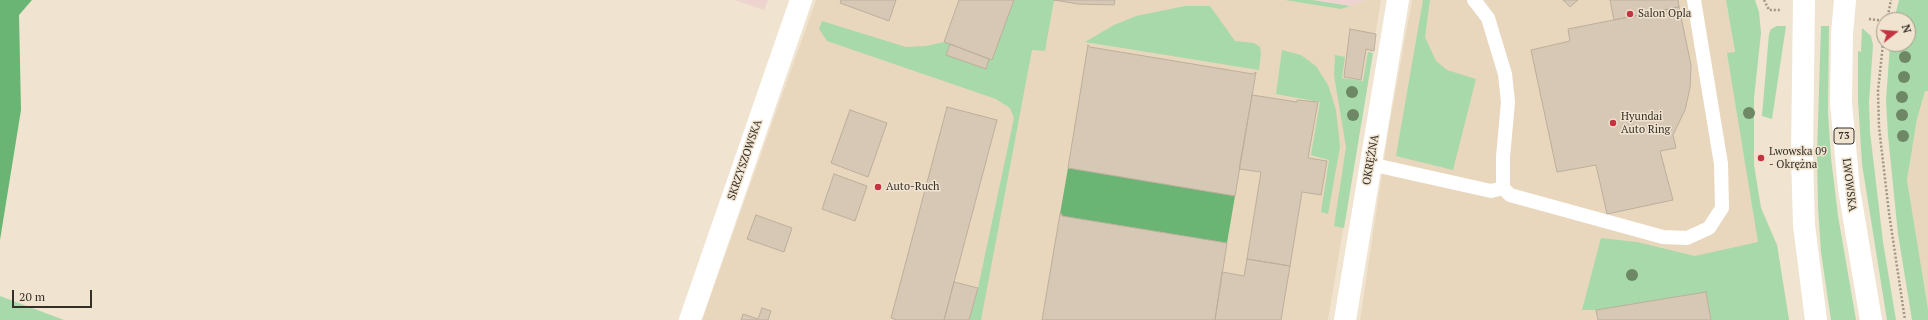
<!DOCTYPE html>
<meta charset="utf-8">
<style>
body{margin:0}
#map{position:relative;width:1928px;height:320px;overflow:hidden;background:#f0e3cf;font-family:"PT Serif",serif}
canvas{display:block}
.north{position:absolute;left:1876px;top:12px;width:40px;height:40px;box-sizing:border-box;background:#f0e3cf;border:1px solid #a59b8c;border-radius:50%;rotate:73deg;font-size:11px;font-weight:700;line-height:16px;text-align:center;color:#342f28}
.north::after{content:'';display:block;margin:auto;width:14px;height:18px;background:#c43340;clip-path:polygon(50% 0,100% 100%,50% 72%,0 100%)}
.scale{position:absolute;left:12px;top:290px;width:80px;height:18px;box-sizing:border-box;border:2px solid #342f28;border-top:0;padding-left:5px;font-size:12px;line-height:14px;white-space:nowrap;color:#342f28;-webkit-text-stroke:3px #f0e3cf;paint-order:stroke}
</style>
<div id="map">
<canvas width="1928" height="320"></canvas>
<div class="north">N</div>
<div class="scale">20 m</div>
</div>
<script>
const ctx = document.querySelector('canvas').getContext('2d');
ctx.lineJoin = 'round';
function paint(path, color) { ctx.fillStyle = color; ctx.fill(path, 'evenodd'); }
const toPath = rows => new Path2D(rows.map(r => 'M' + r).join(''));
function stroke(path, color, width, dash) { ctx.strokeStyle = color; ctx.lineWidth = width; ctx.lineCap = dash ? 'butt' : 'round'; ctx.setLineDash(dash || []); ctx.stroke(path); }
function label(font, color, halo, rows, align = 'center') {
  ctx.font = font + ' "PT Serif",serif'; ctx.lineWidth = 3; ctx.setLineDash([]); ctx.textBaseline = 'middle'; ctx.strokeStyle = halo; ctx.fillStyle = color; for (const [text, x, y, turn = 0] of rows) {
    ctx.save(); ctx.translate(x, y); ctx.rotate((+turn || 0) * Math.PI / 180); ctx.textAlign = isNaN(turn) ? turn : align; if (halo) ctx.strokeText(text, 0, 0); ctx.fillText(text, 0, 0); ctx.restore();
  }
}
const built = toPath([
 [816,0,1312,0,1350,6,1365,0,1381,0,1328,320,702,320],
 [1412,0,1726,0,1761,208,1777,245,1789,320,1360,320,1389,127],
 [1928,80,1928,309,1907,180,1917,119]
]);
const industrial = toPath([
 [735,0,768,0,764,10]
]);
const medical = toPath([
 [1312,0,1365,0,1350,6]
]);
const green = toPath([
 [1014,0,1054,0,1045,51,1032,50,981,320,969,320,978,288,1014,118,1010,108,996,99,827,41,819,29,822,21,906,47,926,46,944,42,950,44,946,54,986,69,989,59,992,59],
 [1285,0,1312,0,1350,6,1341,9],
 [1423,0,1430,0,1425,37,1436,61,1447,70,1476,79,1453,170,1396,156],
 [1726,0,1755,0,1759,12,1761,33,1754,98,1754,165,1761,208,1777,245,1789,320,1711,320,1706,292,1596,310,1582,310,1601,238,1637,242,1695,256,1758,242,1727,53,1735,52],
 [1899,0,1928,0,1928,91,1925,91,1917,119,1907,180,1928,309,1928,320,1912,320,1898,234,1888,135,1886,101,1890,44,1908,44,1908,20,1894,20],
 [1185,6,1210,6,1235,41,1254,43,1260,47,1261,54,1259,70,1085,42,1114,25,1136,16],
 [1777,26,1786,26,1772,119,1762,116,1769,34,1771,29],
 [1821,26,1829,26,1828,114,1831,158,1838,216,1856,320,1831,320,1821,252,1818,207,1817,155],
 [1862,28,1871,36,1873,45,1869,102,1870,132,1883,242,1896,320,1887,320,1862,164,1858,100,1858,51,1861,52],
 [1282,50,1301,55,1316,66,1328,85,1336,110,1340,147,1328,214,1321,212,1329,160,1311,155,1320,102,1276,94],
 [1368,52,1373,53,1344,228,1334,226,1346,147,1334,75,1335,55,1345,57,1342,78,1363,81],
 [0,296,64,320,0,320]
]);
const forest = toPath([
 [0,0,32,0,19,15,21,110,0,240],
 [1068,168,1232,195,1235,196,1227,243,1062,216,1060,214]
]);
const building = toPath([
 [841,0,896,0,889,21,840,3,841,0],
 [959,0,1014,0,992,60,944,42,959,0],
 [1054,0,1115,0,1114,5,1078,4,1054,0],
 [1563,0,1578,0,1570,7,1563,0],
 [1610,0,1678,0,1679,7,1614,20,1610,0],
 [1679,7,1691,65,1690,88,1685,110,1673,135,1676,148,1660,151,1673,200,1607,214,1596,165,1557,172,1531,50,1570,41,1568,29,1679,7],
 [1350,29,1376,34,1374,51,1366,49,1361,80,1344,77,1350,29],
 [950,44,989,59,986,69,946,55,950,44],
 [1088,45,1090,47,1253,74,1256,72,1235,196,1068,168,1088,45],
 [1252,95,1297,102,1297,100,1318,102,1308,158,1327,161,1321,195,1302,192,1290,266,1247,259,1261,172,1239,169,1252,95],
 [947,107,997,120,944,320,897,320,891,318,947,107],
 [850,110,887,123,868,177,831,163,850,110],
 [834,174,867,186,855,221,822,209,834,174],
 [1060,214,1062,214,1062,216,1227,243,1215,320,1042,320,1060,214],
 [756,215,792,228,784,252,747,239,756,215],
 [1247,259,1290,266,1281,320,1215,320,1222,272,1244,276,1247,259],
 [954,282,978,288,969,320,944,320,954,282],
 [1706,292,1711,320,1598,320,1596,310,1706,292],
 [762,308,771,311,768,320,741,320,743,314,758,319,762,308]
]);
const path = toPath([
 [1764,0,1769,10,1780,10],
 [1869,19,1884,21],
 [1887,20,1891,0],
 [1884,34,1878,91,1879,127,1889,213,1905,320]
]);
const service = toPath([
 [1474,0,1488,18,1505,74,1508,102,1503,157,1503,188,1510,195,1663,237,1687,238,1709,228,1722,208,1721,164,1694,0],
 [1370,164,1491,191,1503,188]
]);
const minor = toPath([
 [690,320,801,0],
 [1345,320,1398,0]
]);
const primary = toPath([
 [1804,0,1802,156,1804,225,1816,320],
 [1845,0,1842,34,1841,103,1849,189,1871,320]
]);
const trees = [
 [1905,57],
 [1904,77],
 [1352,92],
 [1902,97],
 [1749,113],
 [1353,115],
 [1902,115],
 [1903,136],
 [1632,275]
];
const markers = [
 [1630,14,4,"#c43340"],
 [1613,123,4,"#c43340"],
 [1761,158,4,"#c43340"],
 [878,187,4,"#c43340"]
];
const shields = [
 [1844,136,20]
];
const shieldNames = [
 ["73",1844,136]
];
const poiNames = [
 ["Salon Opla",1638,14],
 ["Hyundai",1621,117],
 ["Auto Ring",1621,130],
 ["Lwowska 09",1769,152],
 ["- Okrężna",1769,165],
 ["Auto-Ruch",886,187]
];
const streetNames = [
 ["SKRZYSZOWSKA",745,160,-71],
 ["OKRĘŻNA",1371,160,-80],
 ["LWOWSKA",1849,185,83]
];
paint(built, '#e9d7bd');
paint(industrial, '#eed4ce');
paint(medical, '#eed4d1');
paint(green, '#a7d9aa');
paint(forest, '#6ab573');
paint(building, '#d6c8b5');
stroke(building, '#bcaf9c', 1);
stroke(path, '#9f9687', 2.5, [2, 2]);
stroke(service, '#fff', 14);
stroke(minor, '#fff', 22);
stroke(primary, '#fff', 22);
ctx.fillStyle = '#6e8866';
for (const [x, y] of trees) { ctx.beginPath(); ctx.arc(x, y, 6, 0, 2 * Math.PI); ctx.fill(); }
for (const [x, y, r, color] of markers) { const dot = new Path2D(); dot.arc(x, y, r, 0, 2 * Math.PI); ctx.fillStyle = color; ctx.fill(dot); stroke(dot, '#f0e3cf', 1.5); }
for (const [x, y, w] of shields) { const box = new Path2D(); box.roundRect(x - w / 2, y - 8, w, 16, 3); ctx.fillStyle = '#f0e3cf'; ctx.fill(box); stroke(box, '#342f28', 1); }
label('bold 10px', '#342f28', null, shieldNames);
label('11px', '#342f28', '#f0e3cf', poiNames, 'left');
label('11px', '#342f28', '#f0e3cf', streetNames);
</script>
